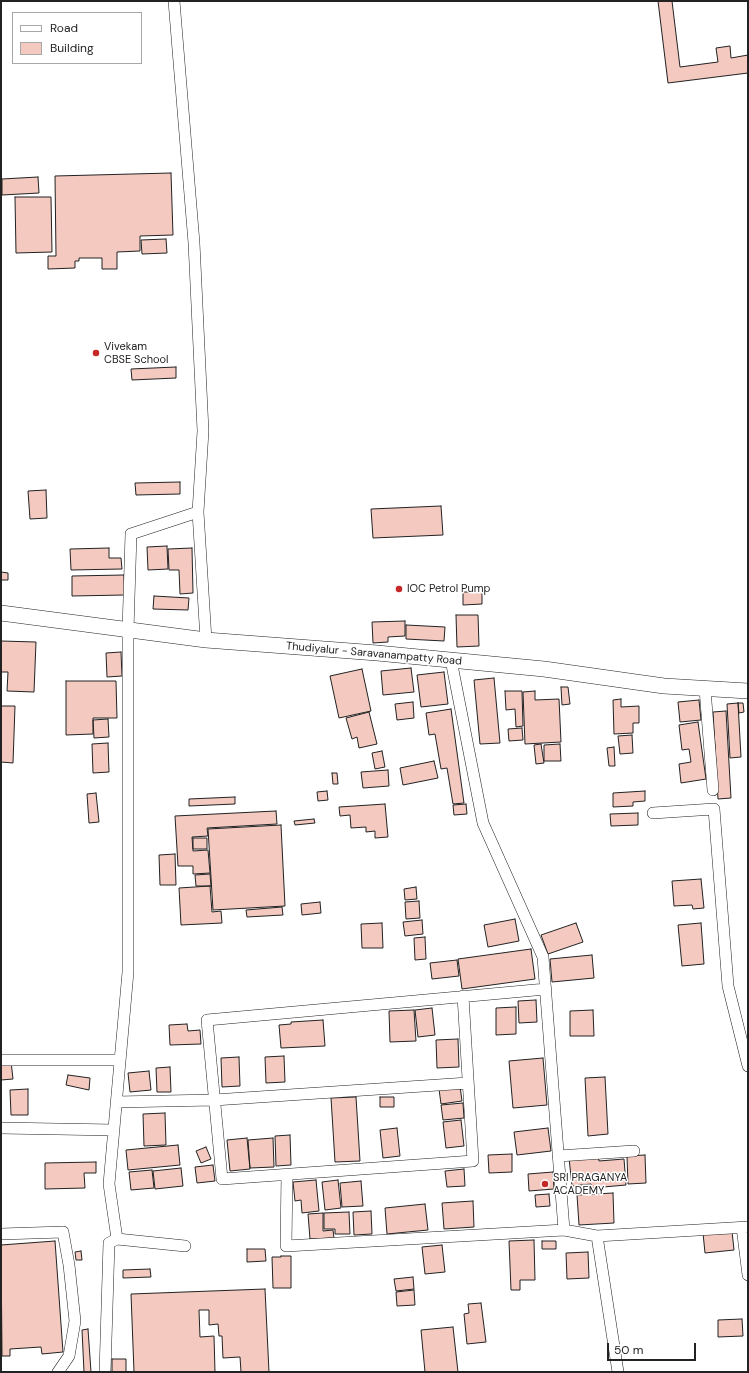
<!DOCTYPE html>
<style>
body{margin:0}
#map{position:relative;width:749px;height:1373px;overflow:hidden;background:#fff;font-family:"DM Sans",sans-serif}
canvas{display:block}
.frame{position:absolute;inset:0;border:2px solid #222;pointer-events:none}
.legend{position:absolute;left:12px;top:12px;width:130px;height:52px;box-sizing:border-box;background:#fff;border:1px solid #a7a7a7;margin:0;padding:5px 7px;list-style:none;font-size:12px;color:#222}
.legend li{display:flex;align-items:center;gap:8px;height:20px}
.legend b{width:20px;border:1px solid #a7a7a7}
.scale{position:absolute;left:607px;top:1343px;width:89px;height:18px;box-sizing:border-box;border:2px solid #222;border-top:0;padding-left:5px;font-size:12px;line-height:14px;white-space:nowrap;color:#222;-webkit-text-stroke:3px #fff;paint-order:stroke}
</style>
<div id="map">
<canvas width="749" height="1373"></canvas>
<div class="frame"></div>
<ul class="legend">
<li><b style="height:5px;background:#fff"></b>Road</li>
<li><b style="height:11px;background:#f3c9c0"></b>Building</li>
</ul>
<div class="scale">50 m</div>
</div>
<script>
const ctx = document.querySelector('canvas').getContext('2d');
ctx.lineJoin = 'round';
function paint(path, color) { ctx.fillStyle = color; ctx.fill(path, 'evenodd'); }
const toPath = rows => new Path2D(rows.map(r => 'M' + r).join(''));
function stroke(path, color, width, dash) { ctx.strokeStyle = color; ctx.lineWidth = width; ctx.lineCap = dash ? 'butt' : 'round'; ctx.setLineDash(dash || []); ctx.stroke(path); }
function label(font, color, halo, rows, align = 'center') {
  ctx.font = font + ' "DM Sans",sans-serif'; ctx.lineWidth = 3; ctx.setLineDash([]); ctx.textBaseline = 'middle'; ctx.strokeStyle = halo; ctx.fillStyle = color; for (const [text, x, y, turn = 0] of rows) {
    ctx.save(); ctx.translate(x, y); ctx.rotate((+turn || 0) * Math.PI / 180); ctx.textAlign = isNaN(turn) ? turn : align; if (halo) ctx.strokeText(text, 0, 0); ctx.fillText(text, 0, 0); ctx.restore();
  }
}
const building = toPath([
 [658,1,672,1,680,67,718,62,716,48,730,46,731,58,748,55,748,73,668,83,658,1],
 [171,173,173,235,140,236,140,251,117,252,117,269,102,269,102,258,79,258,79,261,75,261,75,268,48,269,48,256,56,256,55,176,171,173],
 [38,177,39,193,2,195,2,179,38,177],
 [15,197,51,197,52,252,16,253,15,197],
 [166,239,167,253,142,254,141,240,166,239],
 [176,367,176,378,132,380,131,369,176,367],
 [180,482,180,494,136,495,135,483,180,482],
 [46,490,47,518,30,519,28,491,46,490],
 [441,506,443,535,373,538,371,509,441,506],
 [167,546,168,569,148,570,147,547,167,546],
 [109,548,109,558,121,558,122,569,71,570,70,549,109,548],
 [192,548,193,593,180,594,179,570,169,570,168,549,192,548],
 [1,572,8,573,8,580,1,580,1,572],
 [124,575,125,595,72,596,72,576,124,575],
 [463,592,482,592,482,604,463,605,463,592],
 [154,596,189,598,188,610,153,609,154,596],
 [456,615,478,615,479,646,457,647,456,615],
 [405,621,405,636,388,637,388,642,373,643,372,622,405,621],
 [406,625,445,627,444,641,406,639,406,625],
 [1,641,36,642,34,692,7,691,8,672,1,672,1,641],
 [121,652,122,676,107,677,106,653,121,652],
 [411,668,414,692,383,695,381,671,411,668],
 [362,669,371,711,339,718,330,676,362,669],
 [444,672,448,704,421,707,417,675,444,672],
 [494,678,500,743,480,744,474,680,494,678],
 [66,681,116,681,117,718,93,718,93,734,66,735,66,681],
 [561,687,568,687,570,704,562,705,561,687],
 [505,691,522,691,523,726,516,727,515,709,506,710,505,691],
 [535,691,535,700,559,699,561,742,525,744,523,692,535,691],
 [621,699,621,707,639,706,639,723,633,723,633,733,614,734,613,700,621,699],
 [699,700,701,720,680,722,678,702,699,700],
 [413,702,414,718,397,720,395,704,413,702],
 [738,703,743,703,744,712,739,713,738,703],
 [738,703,741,757,730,758,727,704,738,703],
 [1,706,15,706,13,763,1,762,1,706],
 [451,709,464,803,453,804,447,768,441,769,435,734,429,735,426,713,451,709],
 [726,711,731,798,718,799,713,712,726,711],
 [369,712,377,744,359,748,357,737,352,739,346,718,369,712],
 [108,719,109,737,94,738,93,720,108,719],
 [698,722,706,779,681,783,679,764,691,762,689,749,682,750,679,725,698,722],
 [522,728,523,740,509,741,508,729,522,728],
 [632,735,633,753,620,754,618,736,632,735],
 [108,743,109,772,93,773,92,744,108,743],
 [541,744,544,763,536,764,534,745,541,744],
 [560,744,561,761,544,761,544,745,560,744],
 [614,747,615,766,609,766,607,748,614,747],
 [382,751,385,767,375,769,372,753,382,751],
 [434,761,438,778,403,785,400,768,434,761],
 [388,770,389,786,363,788,361,772,388,770],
 [332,773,337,773,338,784,333,784,332,773],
 [327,791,328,800,318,801,317,792,327,791],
 [645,791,645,801,633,802,633,806,613,807,613,793,645,791],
 [96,793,99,822,89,823,87,794,96,793],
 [235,797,235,804,189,806,189,799,235,797],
 [385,804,388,837,375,838,375,831,366,832,366,827,351,828,350,815,340,816,339,807,385,804],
 [466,804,467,814,454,815,453,805,466,804],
 [276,811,277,824,207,828,208,836,192,837,193,851,208,850,210,873,193,874,193,866,178,866,175,816,276,811],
 [638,813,638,825,611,826,610,814,638,813],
 [314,819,315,823,295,825,294,821,314,819],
 [281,825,285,906,213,910,208,829,281,825],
 [193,838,207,838,207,849,193,849,193,838],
 [175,854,176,885,160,885,159,855,175,854],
 [210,874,211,886,196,886,195,875,210,874],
 [701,879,704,908,693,909,692,905,674,906,672,881,701,879],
 [210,886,212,912,221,911,222,923,181,925,179,888,210,886],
 [416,887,417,899,405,900,404,889,416,887],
 [419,901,420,918,406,919,405,902,419,901],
 [320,902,321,913,302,915,301,904,320,902],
 [282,907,283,915,247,917,246,910,282,907],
 [515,919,519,941,488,947,484,925,515,919],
 [422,920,423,934,405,936,403,922,422,920],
 [382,923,383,948,362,948,361,924,382,923],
 [576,923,583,942,548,954,541,935,576,923],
 [701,923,704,964,682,966,678,925,701,923],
 [425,937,426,959,415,960,414,938,425,937],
 [531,949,535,979,462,989,458,959,531,949],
 [592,955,594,978,552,982,550,959,592,955],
 [457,960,459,976,432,979,430,963,457,960],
 [536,1000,537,1022,519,1023,518,1001,536,1000],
 [516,1007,516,1034,496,1035,496,1008,516,1007],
 [432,1008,435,1035,418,1037,415,1010,432,1008],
 [414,1010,416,1041,390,1042,389,1011,414,1010],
 [593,1010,594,1036,570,1036,570,1011,593,1010],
 [323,1020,325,1046,281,1048,279,1025,291,1024,291,1022,323,1020],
 [187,1024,188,1031,200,1030,201,1044,170,1045,169,1025,187,1024],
 [458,1039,459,1067,437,1068,436,1040,458,1039],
 [284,1056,285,1082,266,1083,265,1057,284,1056],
 [239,1057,240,1086,222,1087,221,1058,239,1057],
 [543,1058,547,1105,513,1108,509,1061,543,1058],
 [1,1061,11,1061,13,1079,1,1080,1,1061],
 [170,1067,171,1092,157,1092,156,1068,170,1067],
 [149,1071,151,1090,130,1092,128,1073,149,1071],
 [68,1075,90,1078,89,1090,66,1085,68,1075],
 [605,1077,608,1134,588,1136,585,1078,605,1077],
 [460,1086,462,1101,441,1104,439,1089,460,1086],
 [28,1089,28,1115,11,1115,10,1090,28,1089],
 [356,1097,360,1161,335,1162,331,1098,356,1097],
 [380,1097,394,1097,394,1107,380,1107,380,1097],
 [463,1103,464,1118,443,1120,441,1105,463,1103],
 [165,1113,166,1145,144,1146,143,1114,165,1113],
 [461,1120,464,1146,446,1148,443,1122,461,1120],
 [397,1128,400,1156,383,1158,380,1130,397,1128],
 [548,1128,551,1151,517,1155,514,1132,548,1128],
 [290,1135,291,1165,276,1166,275,1136,290,1135],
 [247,1138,250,1169,230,1171,227,1140,247,1138],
 [273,1138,274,1167,250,1168,248,1140,273,1138],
 [178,1145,180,1165,128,1170,126,1150,178,1145],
 [206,1147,211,1159,201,1163,196,1151,206,1147],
 [512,1154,512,1172,489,1173,488,1155,512,1154],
 [598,1155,599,1161,624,1159,626,1185,592,1188,591,1184,572,1186,569,1158,598,1155],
 [645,1155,646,1183,628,1184,627,1156,645,1155],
 [96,1162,96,1173,84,1173,85,1188,45,1189,45,1163,96,1162],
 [213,1165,215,1181,197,1183,195,1167,213,1165],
 [181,1168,183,1186,155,1189,153,1171,181,1168],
 [464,1169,465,1186,447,1187,445,1171,464,1169],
 [152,1170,154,1188,131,1190,129,1172,152,1170],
 [553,1172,554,1189,529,1191,528,1174,553,1172],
 [316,1180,319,1211,302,1213,301,1200,295,1201,293,1182,316,1180],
 [338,1180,341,1208,325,1210,322,1182,338,1180],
 [361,1181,363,1206,342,1207,340,1183,361,1181],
 [613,1193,614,1223,579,1225,577,1195,613,1193],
 [549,1194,550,1206,536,1207,535,1195,549,1194],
 [473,1201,474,1227,444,1229,442,1203,473,1201],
 [425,1204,428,1230,387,1234,385,1208,425,1204],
 [371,1211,372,1234,354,1235,353,1212,371,1211],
 [349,1212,350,1234,335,1234,335,1229,324,1229,324,1213,349,1212],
 [323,1213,323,1231,333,1230,334,1238,310,1239,308,1214,323,1213],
 [732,1231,734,1250,705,1253,703,1233,732,1231],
 [534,1240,535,1280,520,1280,520,1290,511,1290,509,1241,534,1240],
 [55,1241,63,1352,42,1354,41,1347,10,1349,10,1356,2,1356,1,1245,55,1241],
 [542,1241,556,1241,556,1249,542,1249,542,1241],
 [442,1245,445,1272,425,1274,422,1247,442,1245],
 [247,1249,265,1249,266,1261,247,1262,247,1249],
 [81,1251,82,1260,76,1260,75,1252,81,1251],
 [588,1252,589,1278,567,1279,566,1253,588,1252],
 [281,1256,291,1256,291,1288,273,1288,272,1257,281,1257,281,1256],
 [150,1269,151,1277,123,1278,123,1270,150,1269],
 [413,1277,414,1289,396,1291,394,1279,413,1277],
 [265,1289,269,1372,241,1372,240,1357,223,1358,222,1336,219,1336,218,1324,209,1325,209,1310,199,1310,200,1337,214,1336,215,1372,134,1372,131,1294,265,1289],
 [414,1290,415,1305,397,1306,396,1292,414,1290],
 [481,1303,486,1342,467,1344,464,1314,469,1313,468,1304,481,1303],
 [742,1319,743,1336,718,1337,718,1320,742,1319],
 [453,1327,458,1372,425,1372,421,1330,453,1327],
 [88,1329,91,1372,84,1372,82,1330,88,1329],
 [112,1359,126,1359,126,1372,112,1372,112,1359]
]);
const minor = toPath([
 [198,512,206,640],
 [451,660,483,823,543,957,564,1230],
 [705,689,713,790],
 [653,813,714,809,728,986,748,1066],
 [463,996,473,1161,222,1179,207,1020,546,989],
 [1,1060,120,1060],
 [116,1102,214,1100,468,1083],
 [1,1128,114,1130],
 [558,1156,634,1151],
 [287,1174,286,1246,564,1230,597,1236,748,1227],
 [742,1227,748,1275],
 [1,1234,63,1232,69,1265,75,1321,69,1356,58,1372],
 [597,1236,618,1372],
 [117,1239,109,1184,128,972,128,630,131,534,198,512,203,431,194,243,174,1],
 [105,1372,109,1243,117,1239,185,1246]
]);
const secondary = toPath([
 [1,613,206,640,377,653,544,669,664,686,748,691]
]);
const markers = [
 [96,353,4,"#c62828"],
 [399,589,4,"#c62828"],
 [545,1184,4,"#c62828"]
];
const poiNames = [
 ["Vivekam",104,347],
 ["CBSE School",104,360],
 ["IOC Petrol Pump",407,589],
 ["SRI PRAGANYA",553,1178],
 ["ACADEMY",553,1191]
];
const streetNames = [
 ["Thudiyalur - Saravanampatty Road",374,654,5]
];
paint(building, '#f3c9c0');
stroke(building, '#222', 1);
stroke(minor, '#222', 12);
stroke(secondary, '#222', 16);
stroke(minor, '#fff', 11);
stroke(secondary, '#fff', 15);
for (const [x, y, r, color] of markers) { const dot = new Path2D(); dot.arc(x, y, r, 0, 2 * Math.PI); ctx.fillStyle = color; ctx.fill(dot); stroke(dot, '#fff', 1.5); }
label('11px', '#222', '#fff', poiNames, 'left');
label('11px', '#222', '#fff', streetNames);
</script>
